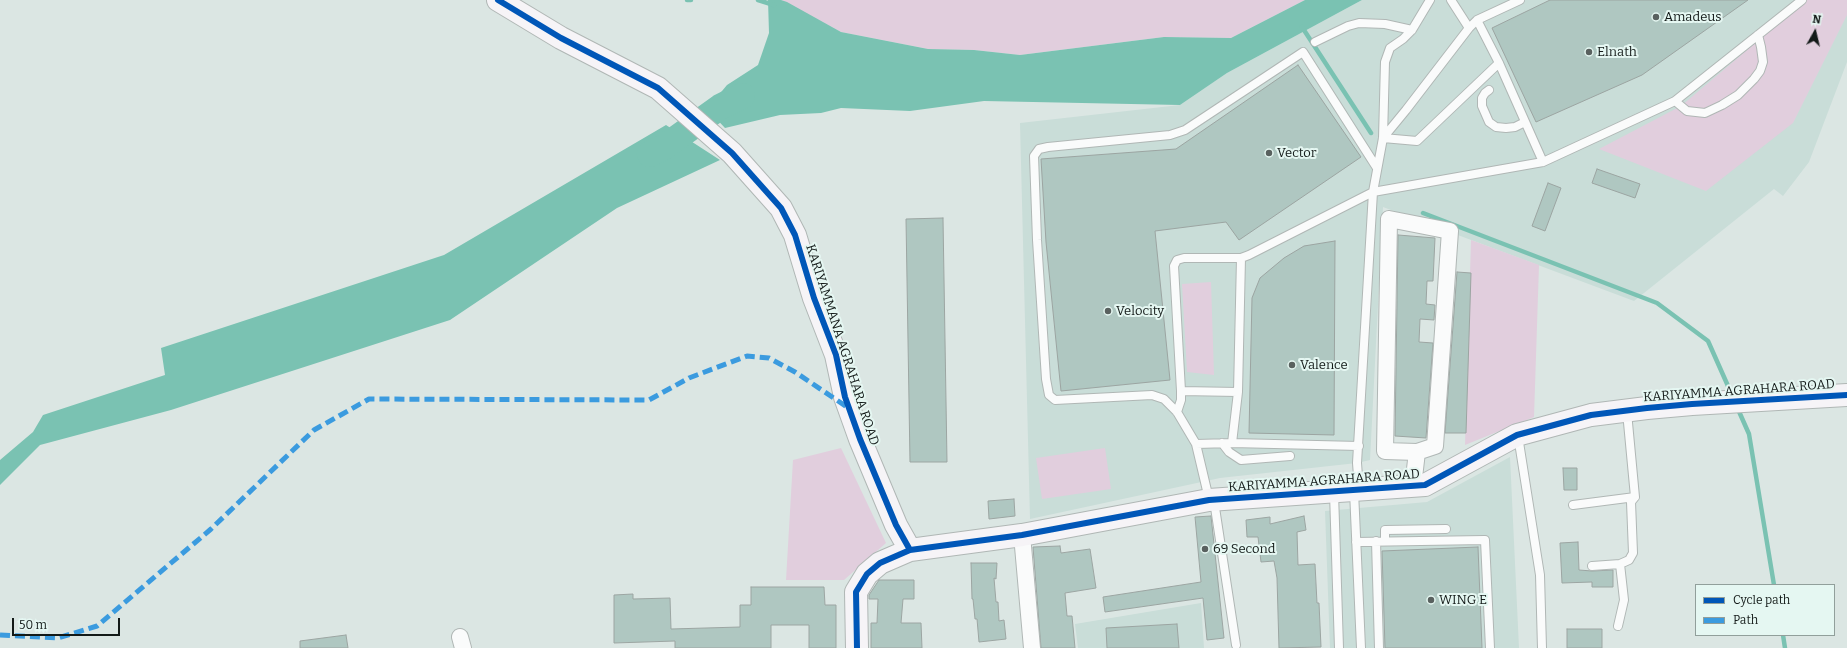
<!DOCTYPE html>
<style>
body{margin:0}
#map{position:relative;width:1847px;height:648px;overflow:hidden;background:#dbe6e3;font-family:Bitter,serif}
canvas{display:block}
.legend{position:absolute;left:1695px;top:584px;width:140px;height:52px;box-sizing:border-box;background:#e5f7f2;border:1px solid #919f9b;margin:0;padding:5px 7px;list-style:none;font-size:12px;color:#131a18}
.legend li{display:flex;align-items:center;gap:8px;height:20px}
.legend b{width:20px;border:1px solid #919f9b}
.north{position:absolute;left:1795px;top:12px;width:40px;height:40px;-webkit-text-stroke:3px #e5f7f2;paint-order:stroke;rotate:8deg;font-size:11px;font-weight:700;line-height:16px;text-align:center;color:#131a18}
.north::after{content:'';display:block;margin:auto;width:14px;height:18px;background:#131a18;clip-path:polygon(50% 0,100% 100%,50% 72%,0 100%)}
.scale{position:absolute;left:12px;top:618px;width:108px;height:18px;box-sizing:border-box;border:2px solid #131a18;border-top:0;padding-left:5px;font-size:12px;line-height:14px;white-space:nowrap;color:#131a18;-webkit-text-stroke:3px #e5f7f2;paint-order:stroke}
</style>
<div id="map">
<canvas width="1847" height="648"></canvas>
<ul class="legend">
<li><b style="height:5px;background:#0057b8"></b>Cycle path</li>
<li><b style="height:5px;background:#3b9bdf"></b>Path</li>
</ul>
<div class="north">N</div>
<div class="scale">50 m</div>
</div>
<script>
const ctx = document.querySelector('canvas').getContext('2d');
ctx.lineJoin = 'round';
function paint(path, color) { ctx.fillStyle = color; ctx.fill(path, 'evenodd'); }
const toPath = rows => new Path2D(rows.map(r => 'M' + r).join(''));
function stroke(path, color, width, dash) { ctx.strokeStyle = color; ctx.lineWidth = width; ctx.lineCap = dash ? 'butt' : 'round'; ctx.setLineDash(dash || []); ctx.stroke(path); }
function label(font, color, halo, rows, align = 'center') {
  ctx.font = font + ' Bitter,serif'; ctx.lineWidth = 4; ctx.setLineDash([]); ctx.textBaseline = 'middle'; ctx.strokeStyle = halo; ctx.fillStyle = color; for (const [text, x, y, turn = 0] of rows) {
    ctx.save(); ctx.translate(x, y); ctx.rotate((+turn || 0) * Math.PI / 180); ctx.textAlign = isNaN(turn) ? turn : align; if (halo) ctx.strokeText(text, 0, 0); ctx.fillText(text, 0, 0); ctx.restore();
  }
}
const built = toPath([
 [1362,0,1847,0,1847,62,1809,162,1783,196,1774,189,1634,301,1383,207,1370,460,1357,463,1220,478,1030,519,1020,123,1180,105,1227,73],
 [1510,457,1519,648,1330,648,1325,511,1427,502],
 [1201,603,1204,648,1078,648,1075,624]
]);
const green = toPath([
 [781,0,1305,0,1231,38,1164,37,1020,55,974,50,928,49,841,32],
 [1806,0,1847,0,1847,15,1793,123,1706,191,1599,149,1681,106],
 [1471,240,1539,265,1534,417,1465,445],
 [1211,282,1214,375,1187,372,1182,284],
 [841,448,886,543,844,580,786,580,793,460],
 [1105,448,1111,489,1042,499,1036,458]
]);
const water = toPath([
 [768,0,781,0,787,2,841,32,928,49,974,50,1020,55,1164,37,1231,38,1305,0,1362,0,1227,73,1180,105,984,101,910,111,841,108,821,113,780,115,725,128,707,109,727,85,758,65,769,33],
 [666,125,720,160,617,208,450,320,171,410,40,445,0,485,0,460,33,432,43,415,165,375,161,348,444,255]
]);
const stream = toPath([
 [687,0,691,0],
 [758,0,774,5],
 [1302,27,1371,133],
 [1423,213,1657,303,1708,341,1732,395],
 [1737,407,1749,434,1774,585],
 [1783,635,1785,648]
]);
const river = toPath([
 [650,154,664,147,720,107,742,96]
]);
const building = toPath([
 [1550,0,1748,0,1642,75,1536,122,1492,28,1550,0],
 [1298,65,1361,157,1239,240,1226,222,1155,231,1170,380,1061,391,1046,242,1041,159,1176,149,1298,65],
 [1597,169,1640,184,1635,198,1592,183,1597,169],
 [1548,183,1561,188,1545,231,1532,226,1548,183],
 [943,218,947,462,910,462,906,219,943,218],
 [1398,235,1435,238,1433,281,1427,281,1426,304,1435,305,1434,320,1420,319,1419,342,1433,343,1426,438,1395,436,1398,235],
 [1335,241,1334,435,1249,433,1252,298,1260,278,1284,258,1304,246,1335,241],
 [1457,272,1471,273,1466,433,1445,433,1457,272],
 [1563,468,1577,468,1577,490,1564,490,1563,468],
 [1014,499,1015,516,989,519,988,501,1014,499],
 [1211,516,1224,638,1207,640,1203,598,1105,612,1103,597,1201,582,1195,517,1211,516],
 [1304,516,1306,530,1297,532,1298,565,1315,564,1317,603,1319,603,1321,647,1279,648,1277,578,1274,561,1261,562,1258,537,1247,537,1246,520,1270,517,1270,524,1304,516],
 [1578,542,1579,570,1592,571,1613,570,1613,587,1592,587,1592,582,1562,583,1560,543,1578,542],
 [1060,546,1061,553,1090,549,1096,588,1065,593,1067,616,1072,616,1075,648,1041,648,1033,547,1060,546],
 [1478,547,1482,648,1385,648,1382,551,1478,547],
 [971,563,997,563,996,579,994,578,996,602,998,602,999,621,1004,620,1006,639,979,642,977,619,975,619,973,599,972,599,971,563],
 [879,580,914,580,914,599,903,599,901,623,921,623,922,648,871,648,871,623,877,623,878,599,869,599,869,595,879,580],
 [751,587,824,587,825,605,836,605,836,648,809,648,809,625,771,625,771,648,675,648,675,641,614,643,614,595,633,594,633,599,670,598,671,629,740,627,740,605,751,605,751,587],
 [1177,624,1179,648,1107,648,1106,628,1177,624],
 [1567,629,1602,629,1602,648,1567,648,1567,629],
 [346,635,348,648,300,648,300,641,346,635]
]);
const lane = toPath([
 [1451,0,1469,28],
 [1477,20,1499,63,1543,162],
 [1315,42,1348,26,1359,23,1385,24,1412,30],
 [1489,90,1485,93,1482,98,1482,106,1489,122,1496,127,1506,128,1515,127,1525,122],
 [1675,101,1687,111,1705,113,1722,105,1738,95,1754,79,1760,71,1763,62,1761,47,1758,35],
 [1383,138,1406,110,1469,28,1477,20,1520,0],
 [1383,138,1417,141,1499,63],
 [1181,391,1238,392],
 [1177,412,1181,400,1181,391,1174,266,1177,260,1184,258,1241,258,1249,255,1373,192,1543,162,1675,101,1802,0],
 [1518,436,1540,575,1542,648],
 [1222,443,1229,452,1241,460,1290,456],
 [1232,443,1238,392,1241,258],
 [1196,444,1232,443,1359,446],
 [1359,489,1357,463,1373,192,1383,138,1385,62,1390,48,1403,39,1412,30,1430,0],
 [1354,491,1361,648],
 [1334,493,1339,648],
 [1209,499,1196,444,1177,412,1164,399,1152,395,1055,400,1049,395,1046,379,1037,240,1034,156,1039,149,1048,147,1170,135,1185,130,1303,52,1377,168],
 [1214,501,1236,645],
 [1573,505,1635,497],
 [1376,541,1379,648],
 [1385,541,1385,530,1446,529],
 [1356,542,1485,540,1490,648],
 [1592,566,1620,564,1629,560,1633,553,1631,502,1635,497,1627,412],
 [1618,626,1624,600,1620,564]
]);
const street = toPath([
 [1389,219,1450,231,1435,446,1417,452,1385,451,1389,219],
 [1413,486,1417,452],
 [1022,535,1032,648],
 [460,637,463,648]
]);
const secondary = toPath([
 [498,0,561,38,658,88,732,153,781,208,795,235,814,298,836,355,845,397,860,439,896,525,910,550],
 [857,648,856,592,867,574,880,563,910,550,1022,535,1209,500,1425,485,1517,435,1591,415,1647,408,1692,404,1847,395]
]);
const quiet = toPath([
 [0,635,58,638,97,626,211,529,314,430,369,399,649,400,689,378,747,356,769,358,795,372,847,407]
]);
const cycleway = toPath([
 [498,0,561,38,658,88,732,153,781,208,795,235,814,298,836,355,845,397,860,439,896,525,910,550],
 [857,648,856,592,867,574,880,563,910,550,1022,535,1209,500,1425,485,1517,435,1591,415,1647,408,1692,404,1847,395]
]);
const markers = [
 [1656,17,4,"#59615f"],
 [1589,52,4,"#59615f"],
 [1269,153,4,"#59615f"],
 [1108,311,4,"#59615f"],
 [1292,365,4,"#59615f"],
 [1205,549,4,"#59615f"],
 [1431,600,4,"#59615f"]
];
const poiNames = [
 ["Amadeus",1664,17],
 ["Elnath",1597,52],
 ["Vector",1277,153],
 ["Velocity",1116,311],
 ["Valence",1300,365],
 ["69 Second",1213,549],
 ["WING E",1439,600]
];
const streetNames = [
 ["KARIYAMMANA AGRAHARA ROAD",842,345,72],
 ["KARIYAMMA AGRAHARA ROAD",1739,391,-4],
 ["KARIYAMMA AGRAHARA ROAD",1324,481,-4]
];
paint(built, '#c9ddd8');
paint(green, '#e1cedd');
paint(water, '#7ac2b2');
stroke(stream, '#7ac2b2', 4.5);
stroke(river, '#7ac2b2', 26);
paint(building, '#afc7c1');
stroke(building, '#9ca5a2', 1);
stroke(lane, '#b0b7b5', 10);
stroke(street, '#b0b7b5', 18);
stroke(secondary, '#b0b7b5', 24);
stroke(lane, '#fafbfb', 8);
stroke(street, '#fafbfb', 16);
stroke(secondary, '#f6f4f7', 22);
stroke(quiet, '#3b9bdf', 5, [10, 5]);
stroke(cycleway, '#0057b8', 6);
for (const [x, y, r, color] of markers) { const dot = new Path2D(); dot.arc(x, y, r, 0, 2 * Math.PI); ctx.fillStyle = color; ctx.fill(dot); stroke(dot, '#e5f7f2', 1.5); }
label('13px', '#131a18', '#e5f7f2', poiNames, 'left');
label('13px', '#131a18', '#e5f7f2', streetNames);
</script>
